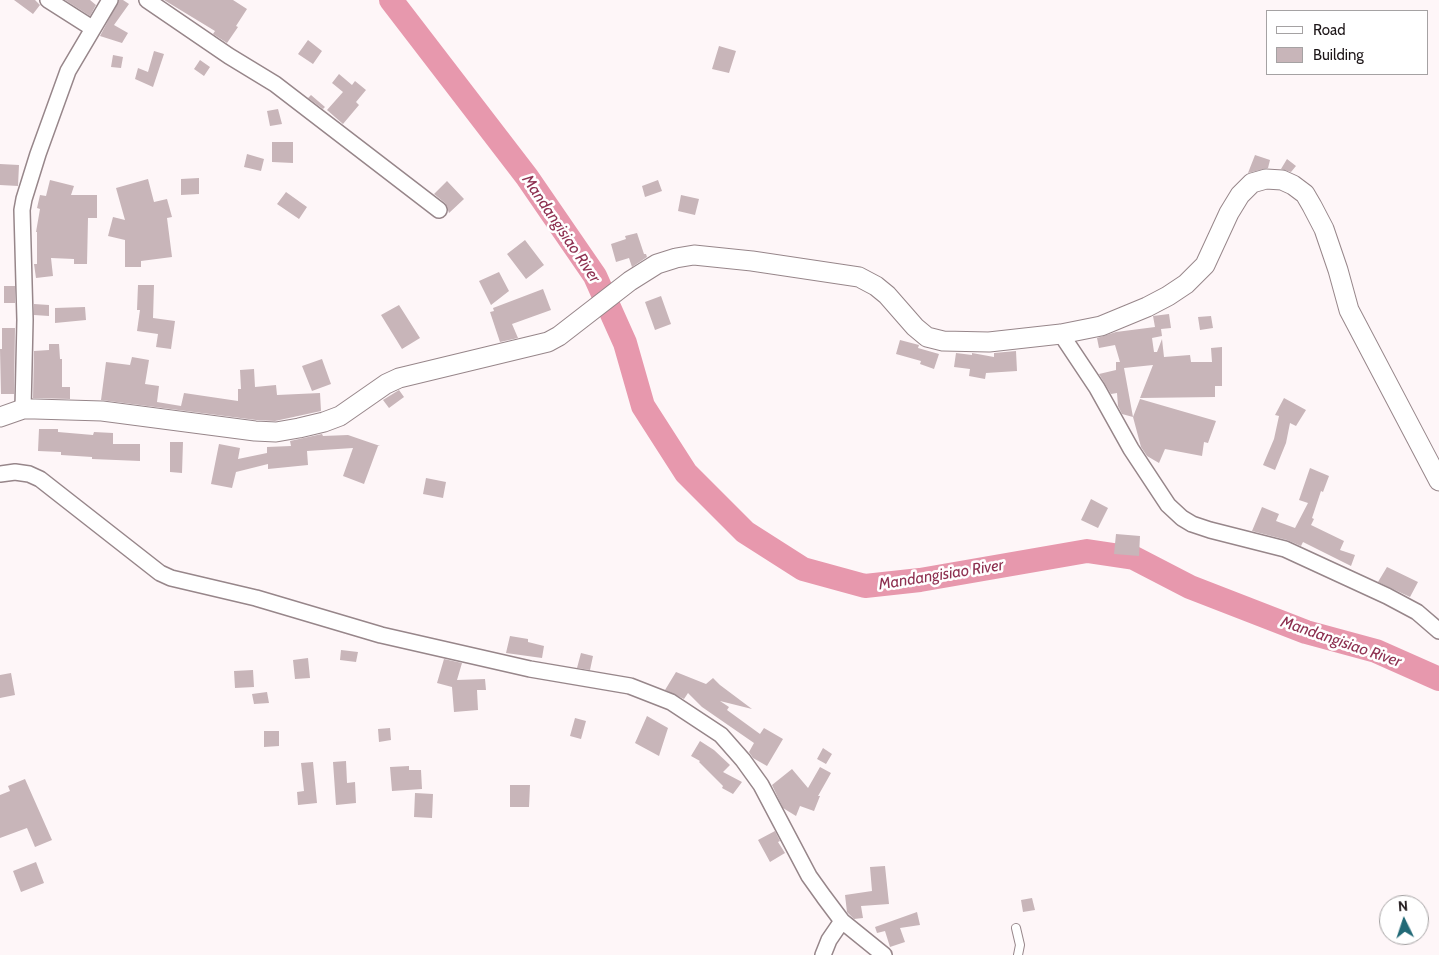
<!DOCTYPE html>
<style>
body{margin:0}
#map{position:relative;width:1439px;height:955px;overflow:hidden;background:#fef6f8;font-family:Cabin,sans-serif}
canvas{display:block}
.legend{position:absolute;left:1266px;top:10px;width:162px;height:65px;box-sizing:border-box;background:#fff;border:1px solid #a5a2a3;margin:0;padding:6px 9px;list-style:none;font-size:15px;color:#1d1618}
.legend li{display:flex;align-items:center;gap:10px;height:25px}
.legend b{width:25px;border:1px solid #a5a2a3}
.north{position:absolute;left:1379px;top:895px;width:50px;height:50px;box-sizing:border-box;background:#fff;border:1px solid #a5a2a3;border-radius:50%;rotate:356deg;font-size:14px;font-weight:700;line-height:20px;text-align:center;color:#1d1618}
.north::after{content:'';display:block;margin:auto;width:18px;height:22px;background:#216976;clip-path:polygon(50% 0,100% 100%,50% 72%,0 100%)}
</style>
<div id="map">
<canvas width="1439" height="955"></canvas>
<ul class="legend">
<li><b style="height:6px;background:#fff"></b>Road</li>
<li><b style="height:14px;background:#c8b5b9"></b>Building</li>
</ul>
<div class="north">N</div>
</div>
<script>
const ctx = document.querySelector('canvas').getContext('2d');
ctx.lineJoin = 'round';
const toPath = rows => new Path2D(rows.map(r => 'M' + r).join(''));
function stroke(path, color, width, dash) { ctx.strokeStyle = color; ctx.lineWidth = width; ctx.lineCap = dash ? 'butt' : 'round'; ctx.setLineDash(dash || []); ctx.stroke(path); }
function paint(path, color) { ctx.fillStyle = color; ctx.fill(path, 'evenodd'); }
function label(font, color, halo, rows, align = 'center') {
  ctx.font = font + ' Cabin,sans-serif'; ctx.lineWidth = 5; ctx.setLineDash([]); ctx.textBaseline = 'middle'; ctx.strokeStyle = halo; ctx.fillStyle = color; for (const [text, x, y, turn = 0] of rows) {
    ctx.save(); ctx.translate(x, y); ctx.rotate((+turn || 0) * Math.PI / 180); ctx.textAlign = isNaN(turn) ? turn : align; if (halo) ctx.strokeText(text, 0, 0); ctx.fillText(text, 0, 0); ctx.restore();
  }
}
const river = toPath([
 [391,0,527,177,595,276,625,343,643,406,686,473,745,532,803,569,865,586,920,580,1087,551,1134,558,1190,587,1306,632,1376,651,1439,679]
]);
const building = toPath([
 [14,0,35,0,40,5,33,14],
 [65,0,90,0,96,5,90,16],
 [119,0,123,0,129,4,114,25,128,33,122,43,100,36],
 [164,0,233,0,247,9,236,26,238,27,227,43,213,34,215,31],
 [308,40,322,51,313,64,298,54],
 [719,46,736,51,729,73,712,69],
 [154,51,164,54,153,87,135,79,138,68,148,72],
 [113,55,123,57,121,68,111,67],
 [200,60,210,67,204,76,194,69],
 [339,74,352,85,355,81,366,90,356,102,359,105,343,124,327,110,343,92,332,83],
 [311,95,325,107,323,109,308,98],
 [278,109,282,124,270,126,267,111],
 [272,142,293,142,293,163,272,162],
 [247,154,264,159,261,171,244,167],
 [1255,155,1270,160,1268,168,1248,173],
 [1287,159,1296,166,1291,172,1281,169],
 [0,164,19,165,18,186,0,185],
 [199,178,199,194,181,195,181,179],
 [148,179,154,202,167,199,172,217,167,218,172,257,141,261,141,267,125,267,125,240,108,236,113,217,125,220,116,188],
 [50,180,74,186,71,195,97,195,97,218,88,218,87,264,74,264,74,259,51,258,53,276,36,278,34,264,37,264,37,232,36,232,40,209,37,208,40,195,46,196],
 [658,180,662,191,645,197,642,186],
 [447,181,464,199,449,213,445,203,434,194],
 [286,192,307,207,299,219,277,204],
 [681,195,699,199,695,215,678,211],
 [637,233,644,254,646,254,647,257,632,267,629,258,616,262,611,244,626,239,625,236],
 [525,240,544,265,526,279,507,254],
 [499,272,509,291,491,305,479,281],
 [138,285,154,285,153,318,175,321,171,349,156,347,158,334,137,331,140,310,137,310],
 [4,286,15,286,15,303,4,303],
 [543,289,551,310,512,324,518,338,500,342,490,312,494,311,493,308],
 [661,296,671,324,655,330,645,302],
 [34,304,49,305,49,316,34,315],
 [399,305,420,338,402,349,381,315],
 [85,307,86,320,55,323,55,308],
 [1169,314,1171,328,1161,329,1162,336,1152,338,1154,352,1157,352,1162,339,1164,357,1190,355,1191,362,1212,362,1211,348,1222,347,1222,386,1215,386,1215,397,1140,398,1153,365,1124,368,1133,417,1140,399,1216,421,1208,443,1204,442,1202,456,1165,449,1159,463,1147,456,1141,447,1133,417,1122,414,1118,406,1117,393,1111,394,1099,374,1116,370,1116,362,1120,362,1115,345,1099,348,1097,338,1116,332,1155,327,1153,316],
 [1211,316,1213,328,1200,330,1198,317],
 [2,328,15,328,14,394,1,394,0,349,2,349],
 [900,340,919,345,918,348,939,354,934,369,920,364,921,361,896,354],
 [49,344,59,344,60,359,62,359,62,387,70,387,70,399,33,398,34,351,49,350],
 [1016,351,1017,371,986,373,985,379,969,376,970,369,954,367,956,353,972,355,972,353,994,357,994,353],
 [132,357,149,360,145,384,159,386,157,402,181,406,184,393,238,401,238,389,241,389,240,370,254,369,255,387,276,385,277,395,320,393,321,411,275,421,256,420,101,400,106,362,130,365],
 [322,359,331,384,312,391,302,366],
 [399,390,404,397,389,408,383,400],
 [1284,398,1306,410,1296,426,1290,423,1286,443,1275,470,1263,465,1274,439,1279,416,1275,415],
 [39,429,58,429,58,432,93,435,94,432,113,433,113,444,140,444,140,461,92,459,92,457,61,455,61,452,38,451],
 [322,434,323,436,348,435,380,446,378,446,364,484,343,476,353,448,307,451,308,465,268,469,268,464,236,472,232,488,211,484,219,444,240,448,238,459,267,453,267,447,291,446,290,441],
 [170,442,183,442,182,473,170,472],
 [1310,468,1329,476,1323,492,1321,491,1312,518,1314,519,1311,525,1344,541,1340,550,1355,555,1351,566,1303,542,1301,546,1287,540,1252,531,1262,507,1279,514,1276,521,1295,528,1308,503,1299,500],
 [426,478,446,482,443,498,423,494],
 [1091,499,1108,508,1098,528,1081,520],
 [1116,534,1140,536,1139,556,1114,554],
 [1387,567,1418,582,1410,597,1378,582],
 [510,636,528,639,528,642,544,646,542,658,506,653],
 [341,650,358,652,356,662,340,660],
 [581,653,593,656,590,670,577,668],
 [308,658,310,678,295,679,293,660],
 [444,659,462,663,457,680,485,679,486,690,477,690,478,710,454,712,452,687,437,683],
 [253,670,254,687,235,688,234,671],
 [676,672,706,684,713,678,720,685,752,709,720,701,729,707,727,710,760,734,764,728,783,739,767,766,753,758,749,752,754,743,702,707,688,693,684,699,665,690],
 [11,673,15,695,0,698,0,675],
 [267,692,269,703,254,704,252,694],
 [647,716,668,728,659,756,635,743],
 [575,718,586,721,581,739,570,736],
 [390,728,391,740,379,742,378,729],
 [264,731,279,731,279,746,264,747],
 [700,741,714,750,730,765,723,772,742,782,733,794,722,788,723,786,699,762,700,761,691,756],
 [823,748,832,754,826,764,817,759],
 [346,761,347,783,355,782,356,803,336,805,333,762],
 [313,762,317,803,298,805,297,792,304,791,301,763],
 [409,766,409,770,421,770,422,789,392,791,390,767],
 [820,767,831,773,818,796,820,796,814,811,800,806,796,816,783,808,772,785,792,769,808,788],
 [25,779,52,840,35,847,27,828,0,838,0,795,10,791,8,786],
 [510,785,530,785,529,807,510,807],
 [415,793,433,794,432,818,414,817],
 [775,831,780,841,778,842,785,853,770,862,758,840],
 [36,862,44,883,21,892,13,871],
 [885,866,889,904,861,906,863,918,854,919,847,912,845,895,872,891,870,867],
 [1032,898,1035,910,1023,912,1021,900],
 [917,912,920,925,900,928,905,942,890,947,885,931,877,933,875,927]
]);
const service = toPath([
 [1016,928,1020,945,1018,955]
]);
const minor = toPath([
 [48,0,92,28],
 [147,0,229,56,275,84,439,210],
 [1061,334,1097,388,1131,449,1168,505,1182,518,1192,524,1210,530,1285,549,1387,596,1417,612,1439,631],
 [23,409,25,320,22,210,24,199,38,154,68,71,110,0],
 [0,474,15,472,29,474,40,479,160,573,171,578,256,598,381,635,530,669,630,686,671,702,721,735,743,760,761,785,809,876,824,897,842,921,884,955],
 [823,955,829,940,842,921]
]);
const tertiary = toPath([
 [0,417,23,409,35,409,102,411,255,431,276,432,299,428,324,422,340,416,386,384,399,378,548,342,559,336,630,281,657,264,676,258,694,255,752,261,859,277,876,286,887,295,915,327,927,337,943,341,989,342,1061,334,1101,326,1147,307,1168,296,1186,284,1205,265,1229,213,1240,195,1252,183,1266,179,1282,180,1293,185,1305,194,1312,206,1324,229,1338,270,1349,310,1439,481]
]);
const waterNames = [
 ["Mandangisiao River",561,229,56],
 ["Mandangisiao River",941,575,-9],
 ["Mandangisiao River",1341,642,19]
];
stroke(river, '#e798ad', 24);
paint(building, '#c8b5b9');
stroke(service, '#97868a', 10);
stroke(minor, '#97868a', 18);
stroke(tertiary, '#97868a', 21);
stroke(service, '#fff', 8);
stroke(minor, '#fff', 15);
stroke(tertiary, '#fff', 19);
label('italic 16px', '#8e3151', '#fff', waterNames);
</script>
